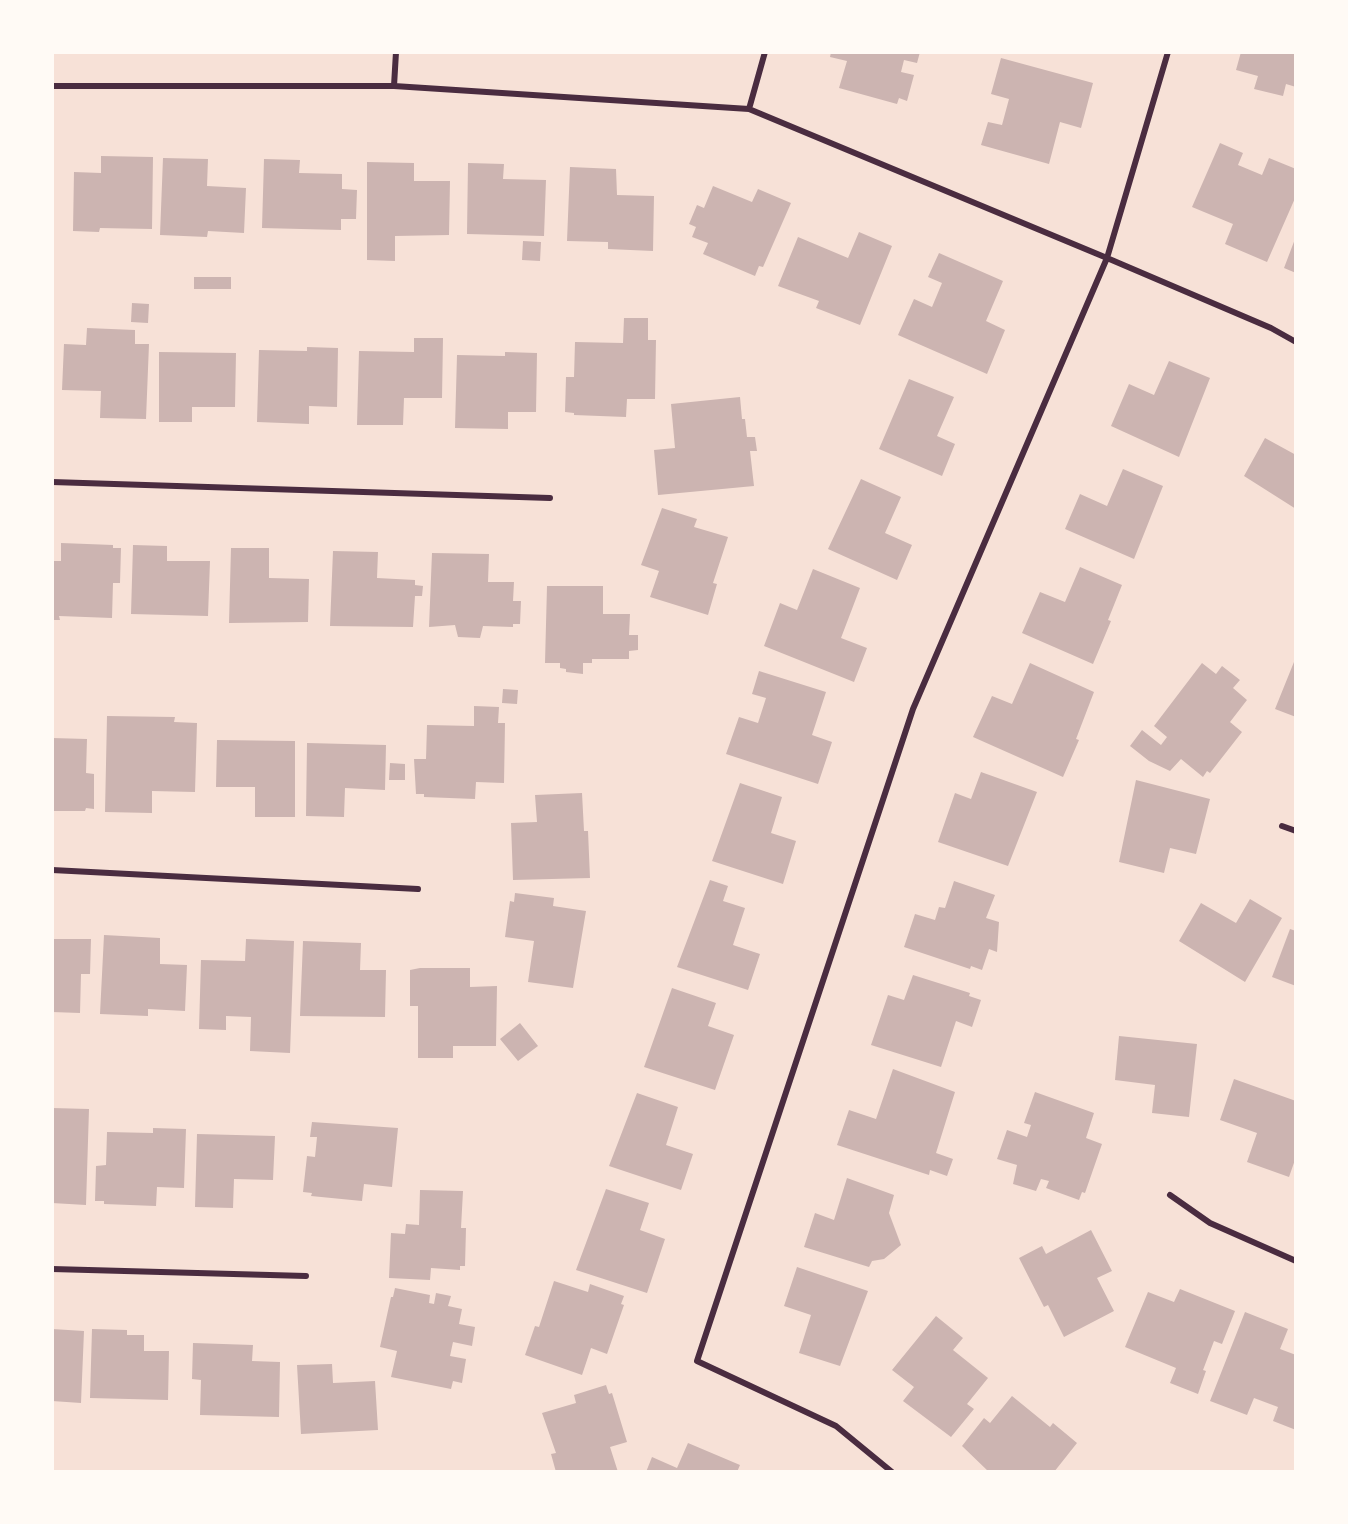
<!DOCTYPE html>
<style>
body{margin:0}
#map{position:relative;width:1348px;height:1524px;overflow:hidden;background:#f7e1d7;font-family:Commissioner,sans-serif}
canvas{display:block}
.frame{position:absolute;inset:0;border:54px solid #fffaf5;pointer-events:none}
</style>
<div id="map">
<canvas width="1348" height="1524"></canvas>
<div class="frame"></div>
</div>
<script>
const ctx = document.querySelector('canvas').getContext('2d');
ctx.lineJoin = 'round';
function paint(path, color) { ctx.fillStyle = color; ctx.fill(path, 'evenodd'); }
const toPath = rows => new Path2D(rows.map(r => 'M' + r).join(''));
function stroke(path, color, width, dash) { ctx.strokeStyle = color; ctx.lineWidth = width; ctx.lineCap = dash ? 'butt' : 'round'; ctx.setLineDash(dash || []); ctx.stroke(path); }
const building = toPath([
 [831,52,920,52,917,63,904,60,901,72,914,75,907,101,899,98,897,104,839,88,847,61,830,57],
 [1241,52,1296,52,1296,87,1286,84,1283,96,1254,89,1258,76,1236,70],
 [1001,58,1093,83,1081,128,1060,122,1049,164,981,145,988,122,1002,125,1009,99,991,94],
 [1220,143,1243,153,1238,165,1262,175,1269,158,1296,169,1296,196,1267,262,1225,244,1233,224,1192,207],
 [101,156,153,157,152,229,100,228,99,232,73,231,74,172,101,173],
 [163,158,208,159,207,186,246,188,244,233,208,231,207,237,160,235],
 [264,159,300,160,299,173,342,174,342,189,357,190,356,219,341,219,341,230,262,228],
 [367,162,414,163,414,181,450,181,449,235,395,236,395,261,367,260],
 [468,163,504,164,503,179,546,180,544,236,467,234],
 [570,167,616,169,617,195,654,196,653,251,608,249,608,242,567,241],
 [713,186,752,202,758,189,791,203,763,267,759,266,755,276,703,254,708,243,692,237,696,227,689,224,697,205,704,208],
 [859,232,892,246,860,325,816,308,819,301,778,286,798,237,848,258],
 [1295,239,1296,239,1296,273,1284,268],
 [523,241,541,242,540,261,522,260],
 [939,253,1003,281,986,321,1005,330,987,374,898,335,914,299,932,307,942,283,928,277],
 [194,277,231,277,231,289,194,289],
 [132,303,149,304,148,323,131,322],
 [624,318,648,318,648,340,656,340,655,399,627,399,626,417,574,415,574,413,565,412,566,377,574,377,575,342,623,343],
 [87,328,135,330,135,344,149,344,146,419,100,418,101,391,62,390,64,344,86,345],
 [414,338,443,338,442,398,404,398,403,425,357,425,359,351,414,352],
 [307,347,338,348,337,407,309,406,309,424,257,422,259,350,307,351],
 [159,352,236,353,235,407,192,407,192,422,159,422],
 [505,352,537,353,536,412,508,412,508,429,455,428,457,355,505,356],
 [1169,361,1210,378,1179,457,1111,426,1129,384,1154,395],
 [909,379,954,397,937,436,955,444,942,476,879,449],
 [740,397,742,419,745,419,747,437,755,437,757,451,750,451,754,486,658,495,654,450,675,448,671,404],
 [1265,438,1296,455,1296,509,1244,476],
 [1123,469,1163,486,1134,559,1065,529,1080,494,1107,506],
 [861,479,901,497,885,533,912,545,897,580,828,549],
 [662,508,697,519,694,527,728,537,713,583,717,584,708,615,650,597,659,571,641,565],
 [61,543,113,545,113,548,121,548,120,583,113,583,112,618,59,616,60,620,52,620,52,561,61,561],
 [133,545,167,546,167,561,210,561,208,616,131,614],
 [231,548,269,548,269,578,309,579,308,622,229,623],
 [333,551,378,552,377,578,415,580,415,585,423,586,422,596,415,596,413,627,330,626],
 [432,553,489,554,488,582,514,582,513,601,521,601,520,624,513,624,513,627,483,626,480,638,458,637,455,625,429,627],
 [1080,567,1122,585,1108,620,1111,621,1093,664,1022,633,1040,592,1065,602],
 [813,569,860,588,841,638,867,648,854,682,764,646,780,603,797,610],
 [547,586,603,586,603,614,630,614,629,635,638,635,638,650,629,651,629,659,592,659,592,663,583,663,583,674,566,672,566,669,560,668,560,663,545,663],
 [1296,657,1296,717,1275,709],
 [1030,663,1094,692,1076,739,1079,740,1063,777,973,737,992,696,1012,704],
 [1202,663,1216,674,1222,666,1240,680,1233,688,1247,700,1230,722,1242,732,1210,773,1207,771,1203,777,1181,759,1170,771,1149,761,1130,746,1142,730,1161,745,1167,737,1154,726],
 [759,671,826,692,812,735,832,742,818,784,726,754,739,717,758,723,766,698,752,694],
 [503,689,518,690,517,704,502,703],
 [474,706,499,707,498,723,505,723,504,783,476,782,475,799,424,797,424,794,416,794,414,759,426,759,427,725,474,726],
 [107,716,175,717,174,722,197,723,195,792,152,791,152,813,105,812],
 [52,738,87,739,86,773,94,774,94,809,86,808,85,811,52,811],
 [217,740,295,741,295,817,255,817,255,787,216,787],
 [307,743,386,745,385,790,345,788,344,817,306,816],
 [390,763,405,764,405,780,389,780],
 [981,772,1037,792,1008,866,938,842,955,793,971,799],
 [1136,780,1210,799,1196,854,1170,848,1164,873,1119,862],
 [740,783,782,797,771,833,796,841,783,884,712,861],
 [582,793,584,831,588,831,590,878,513,880,511,823,537,822,535,795],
 [710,880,728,886,723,901,745,908,733,945,760,954,748,990,677,967],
 [954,881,995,895,986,918,999,922,997,952,989,949,982,970,971,966,970,969,904,947,915,914,935,920,939,907,945,908],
 [515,893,554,898,553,906,586,911,573,988,528,982,534,941,505,937,510,901,514,902],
 [1250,899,1282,918,1245,982,1179,941,1201,903,1236,923],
 [1290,929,1296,931,1296,986,1272,977],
 [104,935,160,938,160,964,187,965,185,1011,148,1009,148,1016,100,1014],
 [52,939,91,939,90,974,81,974,80,1013,52,1012],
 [246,939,294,941,290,1053,250,1051,251,1017,226,1016,226,1030,199,1029,201,960,245,961],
 [303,941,361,943,360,970,386,970,385,1017,300,1016],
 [420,968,470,968,470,987,497,986,496,1046,453,1046,453,1058,418,1058,418,1006,410,1006,410,970],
 [913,975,970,993,969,996,981,1000,972,1027,956,1021,941,1067,871,1045,888,995,904,1000],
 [672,988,716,1003,708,1026,734,1035,715,1090,644,1067],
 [520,1023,538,1046,518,1061,500,1039],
 [1119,1036,1197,1044,1189,1117,1152,1113,1155,1085,1115,1080],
 [893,1069,955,1092,936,1153,953,1159,947,1176,930,1170,929,1175,837,1145,849,1110,876,1119],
 [1234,1079,1296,1101,1296,1157,1289,1177,1247,1162,1257,1133,1220,1120],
 [1035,1092,1094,1113,1086,1138,1102,1144,1085,1193,1082,1192,1079,1200,1046,1188,1049,1181,1041,1179,1036,1191,1013,1184,1017,1165,997,1159,1007,1130,1027,1137,1031,1125,1024,1123],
 [637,1093,678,1107,666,1145,693,1154,681,1190,609,1166],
 [52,1108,89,1109,86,1205,52,1203],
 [312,1122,398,1128,392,1187,364,1184,362,1201,311,1196,312,1193,303,1192,307,1156,315,1157,317,1137,310,1137],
 [153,1128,186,1129,184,1188,157,1187,156,1206,104,1204,104,1201,95,1201,96,1166,106,1165,107,1132,153,1133],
 [197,1134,275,1136,273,1180,234,1179,233,1208,195,1207],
 [847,1178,894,1195,889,1213,901,1245,884,1259,872,1261,869,1267,804,1247,815,1213,834,1220],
 [606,1189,649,1203,640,1230,665,1239,647,1293,576,1270],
 [420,1190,463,1191,461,1228,466,1228,465,1266,460,1266,460,1270,431,1268,430,1280,389,1278,391,1233,405,1234,406,1224,419,1225],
 [1091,1230,1112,1271,1097,1278,1114,1311,1064,1337,1048,1305,1044,1307,1019,1258,1042,1246,1046,1254],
 [797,1267,868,1291,840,1366,799,1353,811,1315,784,1306],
 [554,1281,588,1292,590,1284,624,1296,621,1304,624,1305,607,1354,591,1348,582,1375,525,1355,535,1326,539,1327],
 [395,1288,430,1295,429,1303,434,1304,436,1293,451,1296,448,1306,462,1309,459,1324,475,1327,472,1346,453,1342,450,1356,466,1359,462,1383,453,1381,451,1389,391,1377,397,1351,380,1347,391,1297,393,1297],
 [1180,1289,1235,1311,1222,1344,1214,1341,1203,1370,1206,1371,1198,1394,1170,1383,1176,1368,1125,1347,1148,1292,1174,1302],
 [1245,1312,1288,1329,1280,1349,1296,1355,1296,1430,1273,1421,1278,1407,1254,1398,1247,1415,1210,1401],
 [936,1316,963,1338,953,1350,988,1378,967,1404,974,1409,951,1437,903,1401,914,1387,892,1370],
 [52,1329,84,1331,81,1403,52,1401],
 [92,1329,127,1330,127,1335,144,1335,144,1351,169,1351,168,1400,90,1398],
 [193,1343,253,1345,252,1361,280,1362,279,1417,200,1415,201,1380,192,1379],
 [332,1364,333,1383,375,1381,378,1430,301,1434,297,1365],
 [606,1385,609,1394,612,1393,627,1442,610,1447,618,1472,556,1472,551,1454,556,1453,542,1413,576,1403,574,1395],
 [1012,1396,1050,1427,1053,1423,1077,1443,1054,1472,989,1472,962,1446,984,1418,990,1423],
 [688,1443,740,1465,737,1472,646,1472,652,1457,677,1468]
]);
const minor = toPath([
 [52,86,394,86,749,109,1107,258,1271,328,1296,342],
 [394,86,396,52],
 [749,109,765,52],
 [52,482,550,498],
 [1282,826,1296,831],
 [52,870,418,889],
 [1170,1195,1210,1223,1296,1261],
 [52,1269,306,1276],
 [892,1472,836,1426,697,1361,913,709,1107,258,1168,52]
]);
paint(building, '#ccb4b1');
stroke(minor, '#4a2c40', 6);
</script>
